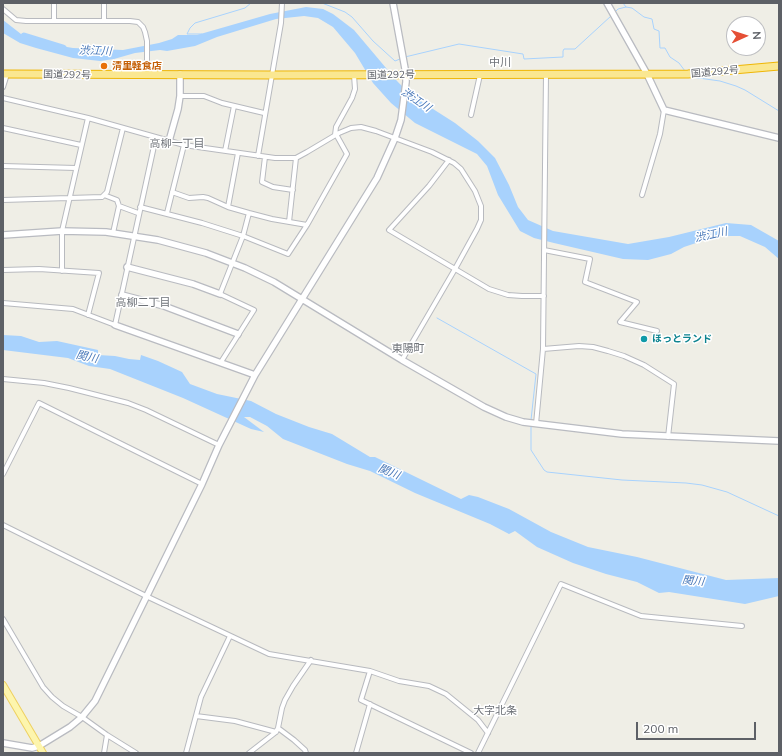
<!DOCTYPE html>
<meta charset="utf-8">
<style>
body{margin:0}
#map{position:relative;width:782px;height:756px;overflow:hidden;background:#efeee6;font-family:Mulish,sans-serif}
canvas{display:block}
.frame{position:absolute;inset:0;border:4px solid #5d6066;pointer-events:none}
.north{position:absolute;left:726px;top:16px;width:40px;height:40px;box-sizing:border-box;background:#fff;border:1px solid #bebfc2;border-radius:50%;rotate:87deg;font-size:11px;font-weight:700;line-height:16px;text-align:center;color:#5d6066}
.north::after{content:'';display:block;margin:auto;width:14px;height:18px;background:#e54f35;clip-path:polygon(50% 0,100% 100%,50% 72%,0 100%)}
.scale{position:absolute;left:636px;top:722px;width:120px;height:18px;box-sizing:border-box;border:2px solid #5d6066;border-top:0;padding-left:5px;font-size:12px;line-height:14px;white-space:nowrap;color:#5d6066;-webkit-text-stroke:3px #fff;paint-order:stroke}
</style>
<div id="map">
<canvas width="782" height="756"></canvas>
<div class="frame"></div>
<div class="north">N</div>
<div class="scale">200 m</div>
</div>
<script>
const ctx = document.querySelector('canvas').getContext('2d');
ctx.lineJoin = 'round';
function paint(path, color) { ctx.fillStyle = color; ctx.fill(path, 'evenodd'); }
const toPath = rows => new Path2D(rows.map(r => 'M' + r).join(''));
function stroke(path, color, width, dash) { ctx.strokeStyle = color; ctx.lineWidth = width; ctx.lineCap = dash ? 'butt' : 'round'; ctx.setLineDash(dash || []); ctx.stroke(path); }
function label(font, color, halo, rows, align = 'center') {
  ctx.font = font + ' Mulish,"Noto Sans JP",sans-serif'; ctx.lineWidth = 3; ctx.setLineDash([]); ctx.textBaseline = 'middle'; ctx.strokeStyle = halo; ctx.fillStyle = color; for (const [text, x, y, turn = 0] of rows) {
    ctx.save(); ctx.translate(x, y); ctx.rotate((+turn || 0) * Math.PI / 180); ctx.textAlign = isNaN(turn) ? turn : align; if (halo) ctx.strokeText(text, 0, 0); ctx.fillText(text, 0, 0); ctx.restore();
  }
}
const water = toPath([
 [306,7,323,9,333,14,354,30,397,81,411,95,455,123,478,141,495,158,509,185,518,207,528,220,553,231,628,244,669,237,726,223,751,225,779,241,779,259,765,247,740,236,717,236,684,247,671,254,648,260,623,259,554,243,534,238,520,231,498,195,487,166,477,154,415,123,391,103,373,83,355,53,333,27,318,18,304,16,276,19,217,37,195,46,167,51,160,50,135,53,114,59,100,61,73,58,36,48,20,43,3,33,3,20,21,34,43,43,73,48,123,50,159,43,172,39,178,35,197,35,270,14],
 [3,335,21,336,39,342,57,341,98,350,98,355,115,356,129,359,140,360,141,355,158,361,182,372,190,384,217,394,251,401,276,414,309,427,332,434,370,457,375,457,461,499,469,495,478,497,509,509,551,532,588,547,637,557,726,580,779,578,779,596,745,604,669,592,659,593,637,582,606,574,573,563,537,547,515,531,509,534,490,524,415,493,370,471,347,464,283,439,267,426,250,417,244,417,264,432,251,429,183,398,110,369,89,366,68,358,3,350]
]);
const stream = toPath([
 [322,3,345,12,352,17,373,41,395,61,400,59],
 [623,3,626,7],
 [615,12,618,9,626,7,632,8,644,17,652,19,654,29,659,31,660,48,665,48,670,57,679,63,685,71],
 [202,34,187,34,190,28,195,23,245,8,251,3],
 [405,57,459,44,523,54,524,59,563,57,563,51,564,49,575,49,611,16],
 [691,77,720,81,736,86,745,90,779,111],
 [437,318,536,374,531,420],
 [531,425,531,450,544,470,547,472,622,480,686,483,702,485,727,492,779,516]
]);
const river = toPath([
 [24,36,63,48]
]);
const street = toPath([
 [54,3,54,21],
 [104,3,104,21],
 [3,9,16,20,26,21,130,21,138,22,143,27,145,32,147,41,147,74],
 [3,87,7,74],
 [180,96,204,96,222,103,264,113],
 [3,98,88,118,184,145,275,158,296,158,307,152,339,133,351,128,361,127,376,131,432,152,454,163,461,169,475,191,481,206,481,220,477,229,455,269,402,360],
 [471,115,480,75],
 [3,128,81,145],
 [225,151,234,106],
 [258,156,281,23,282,3],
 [265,157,262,182,273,187,293,190],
 [449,160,429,186,389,230,489,289,508,295,522,296,544,296],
 [3,166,76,168],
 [172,192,189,198,203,197,208,198,228,207,249,213,272,219,307,225],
 [104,195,117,200,119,206,138,213],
 [642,195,660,134,664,110],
 [3,200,102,197,107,192,123,128],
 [140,207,202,223,243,236,288,254,307,225,347,154,337,136,335,135,336,127,352,98,355,89,354,75],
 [228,207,238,153],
 [167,213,184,145],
 [289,222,296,158],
 [113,233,119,206],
 [544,250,590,259,585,282,637,302,620,322,657,331],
 [3,270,39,269,99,273,88,315],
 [62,271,62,231,88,118],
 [3,303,73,309,115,325,156,137],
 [543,349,579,346,593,347,608,351,624,356,644,365,674,384,668,437],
 [221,362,254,310,220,294,243,236,249,213],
 [3,379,44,383,69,388,128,403,146,410,219,445],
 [536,424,543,349,546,74],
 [3,474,39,403,202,484],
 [3,525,146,596,269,654,370,671,399,681,429,686,446,694,478,720,488,733],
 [3,619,43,687,52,697,63,706,82,717,107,735,136,753],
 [370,671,361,700,471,753],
 [196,716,235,721,276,732],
 [278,728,294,740,305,750,306,753],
 [104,753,107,735],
 [186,753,201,697,230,636],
 [249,753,276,732,278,728,282,708,285,700,293,686,311,660],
 [356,753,370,704],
 [478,753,561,584,641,616,742,626]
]);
const secondary = toPath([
 [607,3,647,74,664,110,779,138],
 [169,141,178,109,180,96,180,74],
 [3,235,62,231,106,232,158,240,206,253,245,268,274,282,402,360,484,407,506,417,523,422,622,434,779,441],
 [127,267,193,284,220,294],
 [122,295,164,306,238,334],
 [115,325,255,375],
 [3,743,32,748,39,746,70,727,82,717,95,701,202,484,219,445,255,375,377,178,395,138,401,120,406,82,406,74,393,3]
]);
const primary = toPath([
 [3,685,43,753]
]);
const highway = toPath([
 [3,74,272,75,688,74,779,66]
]);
const markers = [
 [104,66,4,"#e8710a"],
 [644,339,4,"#0f9aa8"]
];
const foodNames = [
 ["清里軽食店",112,66]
];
const streetNames = [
 ["国道292号",715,72,-5],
 ["国道292号",67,75,1],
 ["国道292号",391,75,-1]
];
const cultureNames = [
 ["ほっとランド",652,339]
];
const waterNames = [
 ["渋江川",95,51,2],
 ["渋江川",416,100,34],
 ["渋江川",711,235,-12],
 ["関川",87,357,12],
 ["関川",389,472,22],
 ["関川",693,581,6]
];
const neighbourhoodNames = [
 ["中川",500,63],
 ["高柳一丁目",177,144],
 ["高柳二丁目",143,303],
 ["東陽町",408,349],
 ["大字北条",495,711]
];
paint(water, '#a8d2fd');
stroke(stream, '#a8d2fd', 1);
stroke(river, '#a8d2fd', 7);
stroke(street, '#b8babf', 6);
stroke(secondary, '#b9bbc1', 8);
stroke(primary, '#eed060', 8);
stroke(highway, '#efb606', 9);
stroke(street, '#fff', 4);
stroke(secondary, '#fff', 5.5);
stroke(primary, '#fdf5ad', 6);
stroke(highway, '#fae791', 7);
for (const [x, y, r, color] of markers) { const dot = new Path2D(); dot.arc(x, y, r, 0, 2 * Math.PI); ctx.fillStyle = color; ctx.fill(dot); stroke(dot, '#fff', 1.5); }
label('bold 10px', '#c56008', '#fff', foodNames, 'left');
label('10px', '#5d6066', '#fff', streetNames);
label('bold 10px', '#0d838f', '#fff', cultureNames, 'left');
label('italic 11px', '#4777b8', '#fff', waterNames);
label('11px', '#6e7278', '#fff', neighbourhoodNames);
</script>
